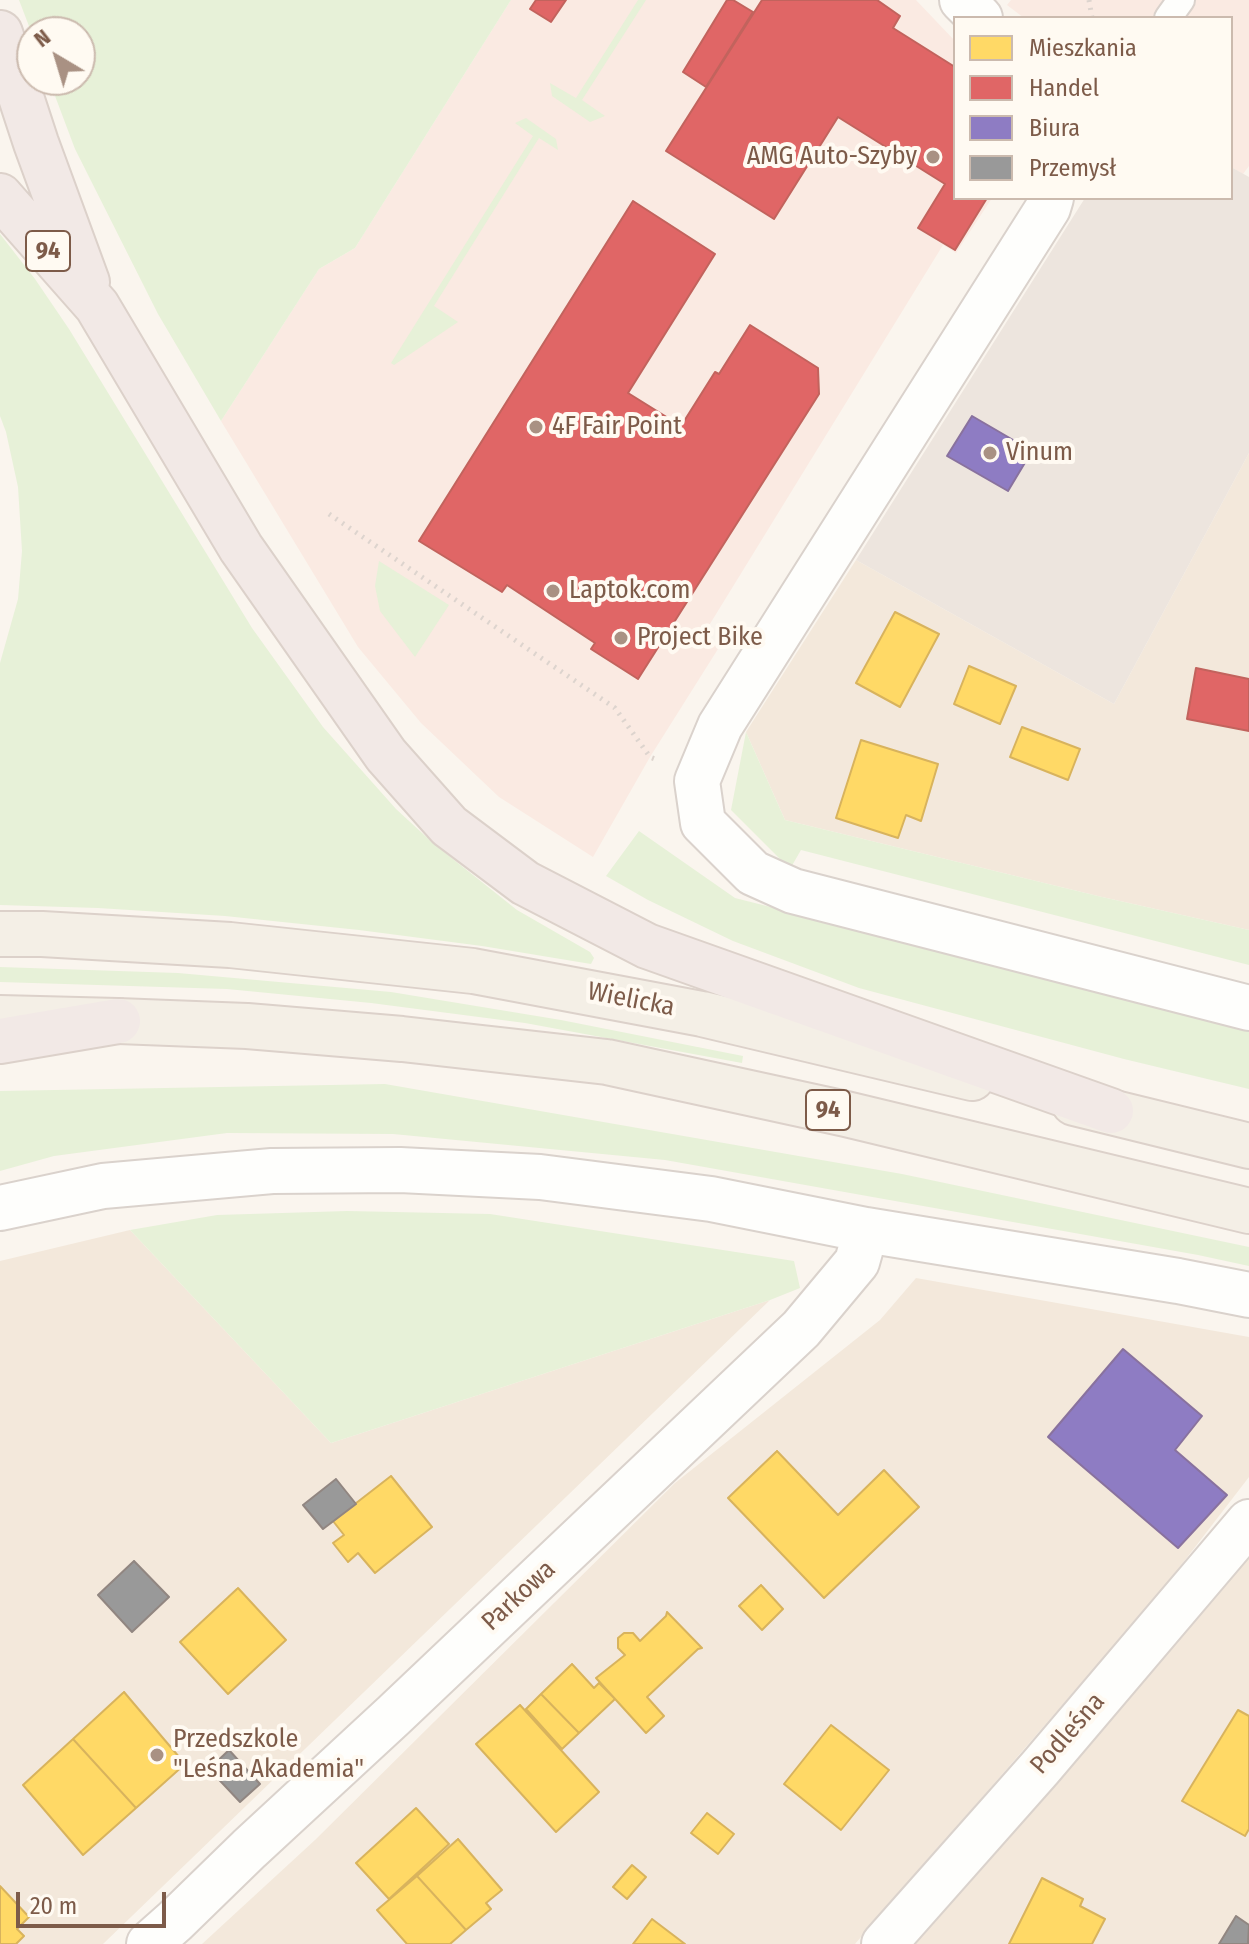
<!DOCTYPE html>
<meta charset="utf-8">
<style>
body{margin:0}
#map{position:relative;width:1249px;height:1944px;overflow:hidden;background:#faf5ee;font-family:"Fira Sans Condensed",sans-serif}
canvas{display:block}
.legend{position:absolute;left:953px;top:16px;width:280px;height:184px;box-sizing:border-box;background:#fffaf2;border:2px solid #cbbaae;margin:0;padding:10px 14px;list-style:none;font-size:24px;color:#7d5b49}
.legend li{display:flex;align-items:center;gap:16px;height:40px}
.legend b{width:40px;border:2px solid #cbbaae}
.north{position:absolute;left:16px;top:16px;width:80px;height:80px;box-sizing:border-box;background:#fffaf2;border:2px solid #cbbaae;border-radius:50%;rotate:322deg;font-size:22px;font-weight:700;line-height:32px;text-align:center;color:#7d5b49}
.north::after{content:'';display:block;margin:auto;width:28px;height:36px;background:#a99183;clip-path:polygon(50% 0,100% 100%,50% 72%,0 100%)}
.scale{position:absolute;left:16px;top:1892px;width:150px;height:36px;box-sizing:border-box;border:4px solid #7d5b49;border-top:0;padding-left:10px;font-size:24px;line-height:28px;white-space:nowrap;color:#7d5b49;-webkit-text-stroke:6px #fffaf2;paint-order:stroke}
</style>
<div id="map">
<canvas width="1249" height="1944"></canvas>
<ul class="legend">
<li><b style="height:22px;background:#ffd966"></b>Mieszkania</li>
<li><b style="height:22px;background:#e06666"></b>Handel</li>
<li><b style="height:22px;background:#8e7cc3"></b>Biura</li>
<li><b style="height:22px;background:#999"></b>Przemysł</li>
</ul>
<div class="north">N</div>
<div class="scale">20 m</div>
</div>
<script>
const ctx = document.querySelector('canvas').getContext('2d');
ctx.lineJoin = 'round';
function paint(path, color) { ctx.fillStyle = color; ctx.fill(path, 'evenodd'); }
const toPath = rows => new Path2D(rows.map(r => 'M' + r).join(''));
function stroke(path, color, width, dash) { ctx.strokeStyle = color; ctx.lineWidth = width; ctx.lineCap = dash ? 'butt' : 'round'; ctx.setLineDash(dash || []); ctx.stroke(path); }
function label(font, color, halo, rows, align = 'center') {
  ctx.font = font + ' "Fira Sans Condensed",sans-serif'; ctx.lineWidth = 8; ctx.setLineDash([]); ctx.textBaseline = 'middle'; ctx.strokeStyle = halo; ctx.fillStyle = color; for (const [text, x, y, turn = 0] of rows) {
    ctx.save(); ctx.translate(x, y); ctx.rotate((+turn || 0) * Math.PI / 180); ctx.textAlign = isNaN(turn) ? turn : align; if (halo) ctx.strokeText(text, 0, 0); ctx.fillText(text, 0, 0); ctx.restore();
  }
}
const residential = toPath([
 [1249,453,1249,930,1102,897,785,820,746,732,856,560,1114,704],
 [130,1230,331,1443,770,1300,103,1944,0,1944,0,1261],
 [916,1278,1249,1337,1249,1477,1162,1590,855,1944,202,1944,315,1840,675,1483,880,1320],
 [1249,1556,1249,1944,910,1944]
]);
const commercial = toPath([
 [511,0,916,0,955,41,955,198,992,198,956,253,943,245,705,632,718,649,650,757,593,857,499,797,421,723,358,647,221,421,319,269,355,248],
 [1011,0,1249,0,1249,166,1243,174,1231,167,1231,18,1024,18,1007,5]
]);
const industrial = toPath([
 [1231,167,1249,177,1249,453,1114,704,856,560,1085,198,1231,198]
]);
const green = toPath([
 [19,0,511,0,355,248,319,269,221,421,158,314,75,149,49,80,80,80,80,32,32,32,32,34],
 [638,0,646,0,582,100,605,116,590,122,552,96,550,83,576,98],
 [526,118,556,139,558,150,539,138,434,306,458,322,394,365,391,363,533,136,515,123],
 [0,234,35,279,69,329,252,628,323,727,396,809,434,844,517,910,590,952,594,958,591,964,482,946,359,930,225,916,98,908,0,905,0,663,18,599,22,551,18,487,6,432,0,416],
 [379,561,449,605,415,657,380,611,375,586],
 [746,732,785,820,1102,897,1249,930,1249,965,801,850,790,869,731,810],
 [639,831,735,898,1249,1028,1249,1089,1124,1059,859,988,733,941,648,900,606,876],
 [0,967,178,973,391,992,561,1020,743,1056,742,1063,525,1023,371,1003,227,989,0,982],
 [385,1084,902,1174,1249,1247,1249,1266,1198,1255,665,1160,393,1134,227,1133,54,1156,0,1171,0,1091],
 [347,1211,490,1214,794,1261,800,1288,770,1300,331,1443,130,1230,217,1215]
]);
const homes = toPath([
 [895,612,939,634,900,707,856,683,895,612],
 [969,666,1016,686,1000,724,954,704,969,666],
 [1022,727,1080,749,1068,780,1010,757,1022,727],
 [861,740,938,764,921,821,906,815,898,838,836,818,861,740],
 [777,1451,838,1515,884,1470,919,1507,824,1598,728,1498,777,1451],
 [391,1476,432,1527,375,1573,358,1553,348,1562,333,1543,344,1535,333,1521,391,1476],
 [761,1585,783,1609,762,1630,739,1606,761,1585],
 [238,1588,286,1640,228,1694,180,1642,238,1588],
 [667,1612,702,1648,698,1649,647,1697,664,1716,646,1733,596,1678,625,1655,618,1648,618,1638,624,1633,633,1633,640,1641,666,1616,667,1612],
 [572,1664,594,1688,599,1683,615,1699,579,1733,541,1694,572,1664],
 [124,1692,185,1764,136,1808,73,1739,124,1692],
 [541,1694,579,1733,562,1749,526,1709,541,1694],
 [520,1705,599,1792,556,1832,476,1744,520,1705],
 [1238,1710,1249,1716,1249,1829,1245,1836,1182,1801,1238,1710],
 [831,1725,889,1770,841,1830,784,1784,831,1725],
 [73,1739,136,1808,83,1855,23,1785,73,1739],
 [416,1808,449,1844,389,1899,356,1863,416,1808],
 [707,1813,734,1834,718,1854,691,1833,707,1813],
 [458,1839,502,1890,486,1903,491,1909,466,1930,417,1876,458,1839],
 [632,1865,646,1877,627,1899,613,1887,632,1865],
 [417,1876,466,1930,450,1944,407,1944,377,1910,417,1876],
 [1042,1878,1083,1899,1080,1906,1105,1919,1092,1944,1009,1944,1042,1878],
 [0,1886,29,1917,17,1929,24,1936,16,1944,0,1944,0,1886],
 [652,1919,685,1944,633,1944,652,1919]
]);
const shops = toPath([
 [536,0,566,0,551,22,530,9,536,0],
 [727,0,733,0,753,12,706,87,683,72,727,0],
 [762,0,877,0,900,16,893,28,955,67,955,198,987,198,955,250,918,228,945,184,838,117,774,219,666,151,762,0],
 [633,201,715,254,628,393,681,426,715,372,719,374,750,325,818,368,819,394,638,679,591,649,595,643,507,585,502,592,419,541,633,201],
 [1196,668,1249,679,1249,731,1187,719,1196,668]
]);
const offices = toPath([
 [972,416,1032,451,1008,491,947,456,972,416],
 [1123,1349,1202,1416,1175,1450,1227,1495,1178,1548,1048,1437,1123,1349]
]);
const industry = toPath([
 [336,1479,356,1504,323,1529,303,1505,336,1479],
 [134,1561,169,1597,132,1632,98,1595,134,1561],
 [229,1750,260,1784,240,1802,209,1769,229,1750],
 [1236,1916,1249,1925,1248,1944,1219,1944,1236,1916]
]);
const path = toPath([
 [1089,0,1092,18],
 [329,514,615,708,650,757,655,759]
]);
const service = toPath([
 [1168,18,1181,0]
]);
const minor = toPath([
 [962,0,980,18],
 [1051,198,1048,208,720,726,697,781,703,823,753,873,793,891,1249,1008],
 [0,1208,103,1186,272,1171,400,1170,540,1177,711,1199,866,1230,1178,1281,1249,1295],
 [149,1944,175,1921,249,1849,394,1715,801,1329,857,1262,866,1230],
 [884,1944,1040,1768,1249,1522]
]);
const primary = toPath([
 [0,934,42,934,230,945,473,971,702,1014,972,1078],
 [0,1018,118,1021,247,1026,402,1039,607,1062,846,1114,1249,1211],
 [1074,1103,1249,1146]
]);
const motorway = toPath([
 [0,33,36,143,87,282],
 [0,196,97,306,241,548,386,755,449,826,525,883,647,946,1111,1111],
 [0,1041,118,1021]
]);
const markers = [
 [933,157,8,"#a99183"],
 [536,427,8,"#a99183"],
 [990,453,8,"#a99183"],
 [553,591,8,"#a99183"],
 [621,638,8,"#a99183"],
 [157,1755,8,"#a99183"]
];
const shields = [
 [48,251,44],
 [828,1110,44]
];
const shieldNames = [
 ["94",48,251],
 ["94",828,1110]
];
const poiNames = [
 ["AMG Auto-Szyby",917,157,"right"],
 ["4F Fair Point",552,427],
 ["Vinum",1006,453],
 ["Laptok.com",569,591],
 ["Project Bike",637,638],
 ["Przedszkole",173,1740],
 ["\"Leśna Akademia\"",173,1770]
];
const streetNames = [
 ["Wielicka",631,1000,11],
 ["Parkowa",519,1596,-43],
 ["Podleśna",1068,1734,-49]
];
paint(residential, '#f3e8db');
paint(commercial, '#faeae2');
paint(industrial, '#ede5de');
paint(green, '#e7f1d8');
paint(homes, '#ffd966');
stroke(homes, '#d8b35d', 2);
paint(shops, '#e06666');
stroke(shops, '#c2635d', 2);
paint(offices, '#8e7cc3');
stroke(offices, '#89729e', 2);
paint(industry, '#999');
stroke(industry, '#918681', 2);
stroke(service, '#dad2cc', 30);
stroke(minor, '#dad2cc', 48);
stroke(primary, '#dcd1ca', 48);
stroke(motorway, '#dcd1ca', 48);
stroke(path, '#ddd4ce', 5, [2, 6]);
stroke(service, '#fefefc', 26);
stroke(minor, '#fefefc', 44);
stroke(primary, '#f4efe6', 44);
stroke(motorway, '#f2e9e6', 44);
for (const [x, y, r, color] of markers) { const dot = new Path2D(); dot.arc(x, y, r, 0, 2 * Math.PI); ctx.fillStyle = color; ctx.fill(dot); stroke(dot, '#fffaf2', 3); }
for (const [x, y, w] of shields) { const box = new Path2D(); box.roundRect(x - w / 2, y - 20, w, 40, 6); ctx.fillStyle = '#fffaf2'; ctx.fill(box); stroke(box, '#7d5b49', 2); }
label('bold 24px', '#7d5b49', null, shieldNames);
label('26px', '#7d5b49', '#fffaf2', poiNames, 'left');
label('26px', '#7d5b49', '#fffaf2', streetNames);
</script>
